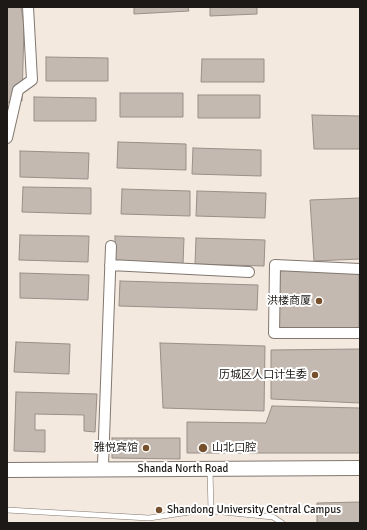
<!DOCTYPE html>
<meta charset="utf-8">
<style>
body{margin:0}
#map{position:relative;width:367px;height:530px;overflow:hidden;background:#f4e9df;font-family:Signika,sans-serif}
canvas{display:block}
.frame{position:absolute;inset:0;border:8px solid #1d1916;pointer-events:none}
</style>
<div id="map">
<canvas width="367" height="530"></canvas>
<div class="frame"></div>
</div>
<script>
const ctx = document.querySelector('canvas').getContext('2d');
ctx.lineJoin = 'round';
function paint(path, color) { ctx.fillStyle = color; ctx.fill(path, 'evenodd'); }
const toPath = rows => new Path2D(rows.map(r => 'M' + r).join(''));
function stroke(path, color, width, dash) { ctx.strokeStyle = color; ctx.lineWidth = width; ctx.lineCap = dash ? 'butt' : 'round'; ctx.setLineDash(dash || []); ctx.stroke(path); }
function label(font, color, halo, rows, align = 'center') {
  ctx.font = font + ' Signika,"Noto Sans SC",sans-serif'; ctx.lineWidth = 4; ctx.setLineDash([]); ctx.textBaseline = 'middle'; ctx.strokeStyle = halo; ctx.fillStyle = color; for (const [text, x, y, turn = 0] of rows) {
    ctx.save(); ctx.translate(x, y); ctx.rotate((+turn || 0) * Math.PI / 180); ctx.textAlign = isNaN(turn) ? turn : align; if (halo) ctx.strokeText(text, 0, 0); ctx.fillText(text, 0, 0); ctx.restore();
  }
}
const building = toPath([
 [7,7,21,7,24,26,22,101,7,103,7,7],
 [134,7,188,7,189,11,134,14,134,7],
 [210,7,257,7,257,14,210,16,210,7],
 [46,57,108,58,108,81,46,81,46,57],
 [202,59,264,59,264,82,201,82,202,59],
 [120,93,183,93,183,117,120,117,120,93],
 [198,95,260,95,260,118,198,118,198,95],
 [34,97,96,98,96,121,34,121,34,97],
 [312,115,360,116,360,149,314,149,312,115],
 [118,142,186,144,186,170,117,168,118,142],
 [193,148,261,150,261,176,192,174,193,148],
 [20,151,89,153,88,179,20,177,20,151],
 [23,187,91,188,91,214,22,212,23,187],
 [122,189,190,191,190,216,121,214,122,189],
 [197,191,266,193,265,218,196,216,197,191],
 [360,198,360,259,314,261,310,200,360,198],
 [20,235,89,236,88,262,19,260,20,235],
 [115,236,184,238,183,264,115,262,115,236],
 [196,238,265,240,264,266,195,264,196,238],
 [279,270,359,272,359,330,278,329,279,270],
 [20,273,89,275,88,300,20,298,20,273],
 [120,281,258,285,257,310,119,306,120,281],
 [16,342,70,344,69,374,14,372,16,342],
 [160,343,265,346,264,411,163,408,160,343],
 [360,349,360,403,271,399,271,350,360,349],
 [16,392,97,394,95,432,84,431,84,415,35,414,35,430,45,430,45,452,14,451,16,392],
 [272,406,360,408,360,453,187,453,187,422,266,423,272,406],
 [112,438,180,438,180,459,112,458,112,438],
 [360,502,360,523,317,523,317,503,360,502]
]);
const lane = toPath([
 [210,469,211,511],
 [7,510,149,518,203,510,273,517,282,523]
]);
const street = toPath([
 [7,138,18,90,32,80,28,7],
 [110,265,249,272],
 [360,269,275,265,274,333,360,333],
 [103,465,111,246]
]);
const secondary = toPath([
 [7,470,360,468]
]);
const markers = [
 [319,301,4,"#76502c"],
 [315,375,4,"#76502c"],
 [146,448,4,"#76502c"],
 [203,448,5,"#76502c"],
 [159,510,4,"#76502c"]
];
const poiNames = [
 ["洪楼商厦",311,301],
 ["历城区人口计生委",307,375],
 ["雅悦宾馆",138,448],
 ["山北口腔",212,448,"left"],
 ["Shandong University Central Campus",167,510,"left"]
];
const streetNames = [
 ["Shanda North Road",183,469]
];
paint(building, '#c3b9b0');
stroke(building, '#998f87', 1);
stroke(lane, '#81776f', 6);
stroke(street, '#81776f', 12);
stroke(secondary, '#81776f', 16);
stroke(lane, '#fff', 5);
stroke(street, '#fff', 10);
stroke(secondary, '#fff', 14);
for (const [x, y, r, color] of markers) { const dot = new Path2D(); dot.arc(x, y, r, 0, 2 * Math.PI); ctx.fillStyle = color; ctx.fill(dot); stroke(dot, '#fff', 1.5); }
label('11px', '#1d1916', '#fff', poiNames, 'right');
label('11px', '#1d1916', '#fff', streetNames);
</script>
